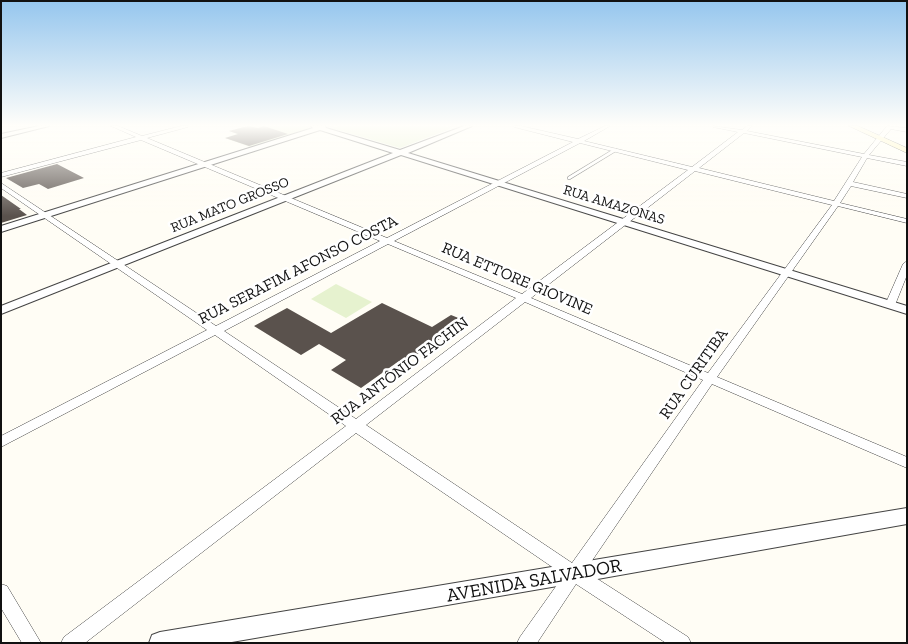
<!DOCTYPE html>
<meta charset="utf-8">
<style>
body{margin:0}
#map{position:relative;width:908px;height:644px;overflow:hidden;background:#fffdf5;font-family:"Zilla Slab",serif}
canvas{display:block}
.frame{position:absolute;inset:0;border:2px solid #111;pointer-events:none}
</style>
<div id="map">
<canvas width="908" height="644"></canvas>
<div class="frame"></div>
</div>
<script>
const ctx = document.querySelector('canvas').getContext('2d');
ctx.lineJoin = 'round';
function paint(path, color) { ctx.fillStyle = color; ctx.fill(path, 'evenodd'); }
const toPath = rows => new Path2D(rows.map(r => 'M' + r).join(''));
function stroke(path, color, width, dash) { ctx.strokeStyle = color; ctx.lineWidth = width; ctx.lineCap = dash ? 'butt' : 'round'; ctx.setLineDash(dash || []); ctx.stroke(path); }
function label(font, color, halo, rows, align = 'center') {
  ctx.font = font + ' "Zilla Slab",serif'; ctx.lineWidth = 5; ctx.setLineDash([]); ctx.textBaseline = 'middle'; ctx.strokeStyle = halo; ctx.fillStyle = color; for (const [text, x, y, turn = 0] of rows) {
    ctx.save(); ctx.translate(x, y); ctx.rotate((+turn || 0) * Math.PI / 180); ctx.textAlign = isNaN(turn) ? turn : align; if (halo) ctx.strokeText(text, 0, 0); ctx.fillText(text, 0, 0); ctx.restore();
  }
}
const pitch = toPath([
 [248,126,302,126,310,128,250,147,225,138,237,134,229,131],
 [337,126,444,126,453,128,400,148,331,128],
 [336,284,372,302,346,318,311,299]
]);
const building = toPath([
 [248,126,258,128,264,126,288,134,249,146,225,138,238,134,229,131],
 [57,164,84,178,48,189,39,184,23,188,6,178],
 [1,195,21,209,19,209,27,215,1,223],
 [382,303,432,327,451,315,466,321,403,364,399,361,361,388,331,370,346,360,319,344,301,355,254,326,287,308,331,333]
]);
const service = toPath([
 [569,178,615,150]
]);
const minor = toPath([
 [111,126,118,126,142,136,181,126,188,126,188,127,147,138,387,238,573,142,514,127,514,126,521,126,578,139,605,126,610,126,584,141,692,167,738,132,713,127,713,126,742,130,747,126,752,126,747,131,864,154,887,126,907,128,907,132,891,129,869,155,907,162,907,166,867,158,853,182,907,194,907,198,851,186,840,203,907,219,907,223,838,206,717,377,907,457,907,468,712,384,585,571,688,637,691,643,666,643,576,584,537,643,517,643,520,637,564,575,356,433,85,643,61,643,64,637,346,426,215,335,1,447,1,436,207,330,1,188,1,183,216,326,380,241,141,140,1,177,1,173,136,137,111,126],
 [744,133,862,157,834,201,699,168,744,133],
 [580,143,688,170,522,294,394,241,580,143],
 [695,171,832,205,708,373,531,298,695,171],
 [388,244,516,298,356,419,224,331,388,244],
 [525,302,703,380,572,563,366,425,525,302],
 [907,261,907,275,895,305,893,307,887,307,885,305,903,264,907,261],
 [1,584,7,586,41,643,22,643,1,608,1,584]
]);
const tertiary = toPath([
 [39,126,49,126,1,138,1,134,39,126],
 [311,126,325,126,326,128,400,150,464,126,472,126,408,153,907,306,907,314,401,155,1,314,1,306,393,153,320,130,1,232,1,226,313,128,311,126],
 [907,508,907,524,575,583,226,643,149,643,152,635,160,632,907,508]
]);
const secondary = toPath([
 [849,126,858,126,907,148,907,153,849,126]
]);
const farStreetnames = [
 ["RUA MATO GROSSO",230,205,-22],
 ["RUA AMAZONAS",614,205,17]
];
const streetNames = [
 ["RUA SERAFIM AFONSO COSTA",298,270,-27],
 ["RUA ETTORE GIOVINE",517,279,23],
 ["RUA ANTÔNIO FACHIN",400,371,-37],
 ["RUA CURITIBA",694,374,-55]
];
const nearStreetnames = [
 ["AVENIDA SALVADOR",534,581,-10]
];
paint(pitch, '#e6f2cf');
paint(building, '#5a524d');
stroke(service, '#444', 4);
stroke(minor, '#444', 1);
stroke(tertiary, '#444', 2);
stroke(secondary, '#333', 1);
stroke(service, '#fff', 3);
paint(minor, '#fff');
paint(tertiary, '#fff');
paint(secondary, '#fff6b0');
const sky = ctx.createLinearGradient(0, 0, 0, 216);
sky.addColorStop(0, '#95c6ee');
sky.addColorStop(0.58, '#fffefa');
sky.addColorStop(1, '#fffefa00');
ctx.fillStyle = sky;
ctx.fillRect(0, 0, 908, 216);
label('14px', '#111', '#fff', farStreetnames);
label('16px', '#111', '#fff', streetNames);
label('19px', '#111', '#fff', nearStreetnames);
</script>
